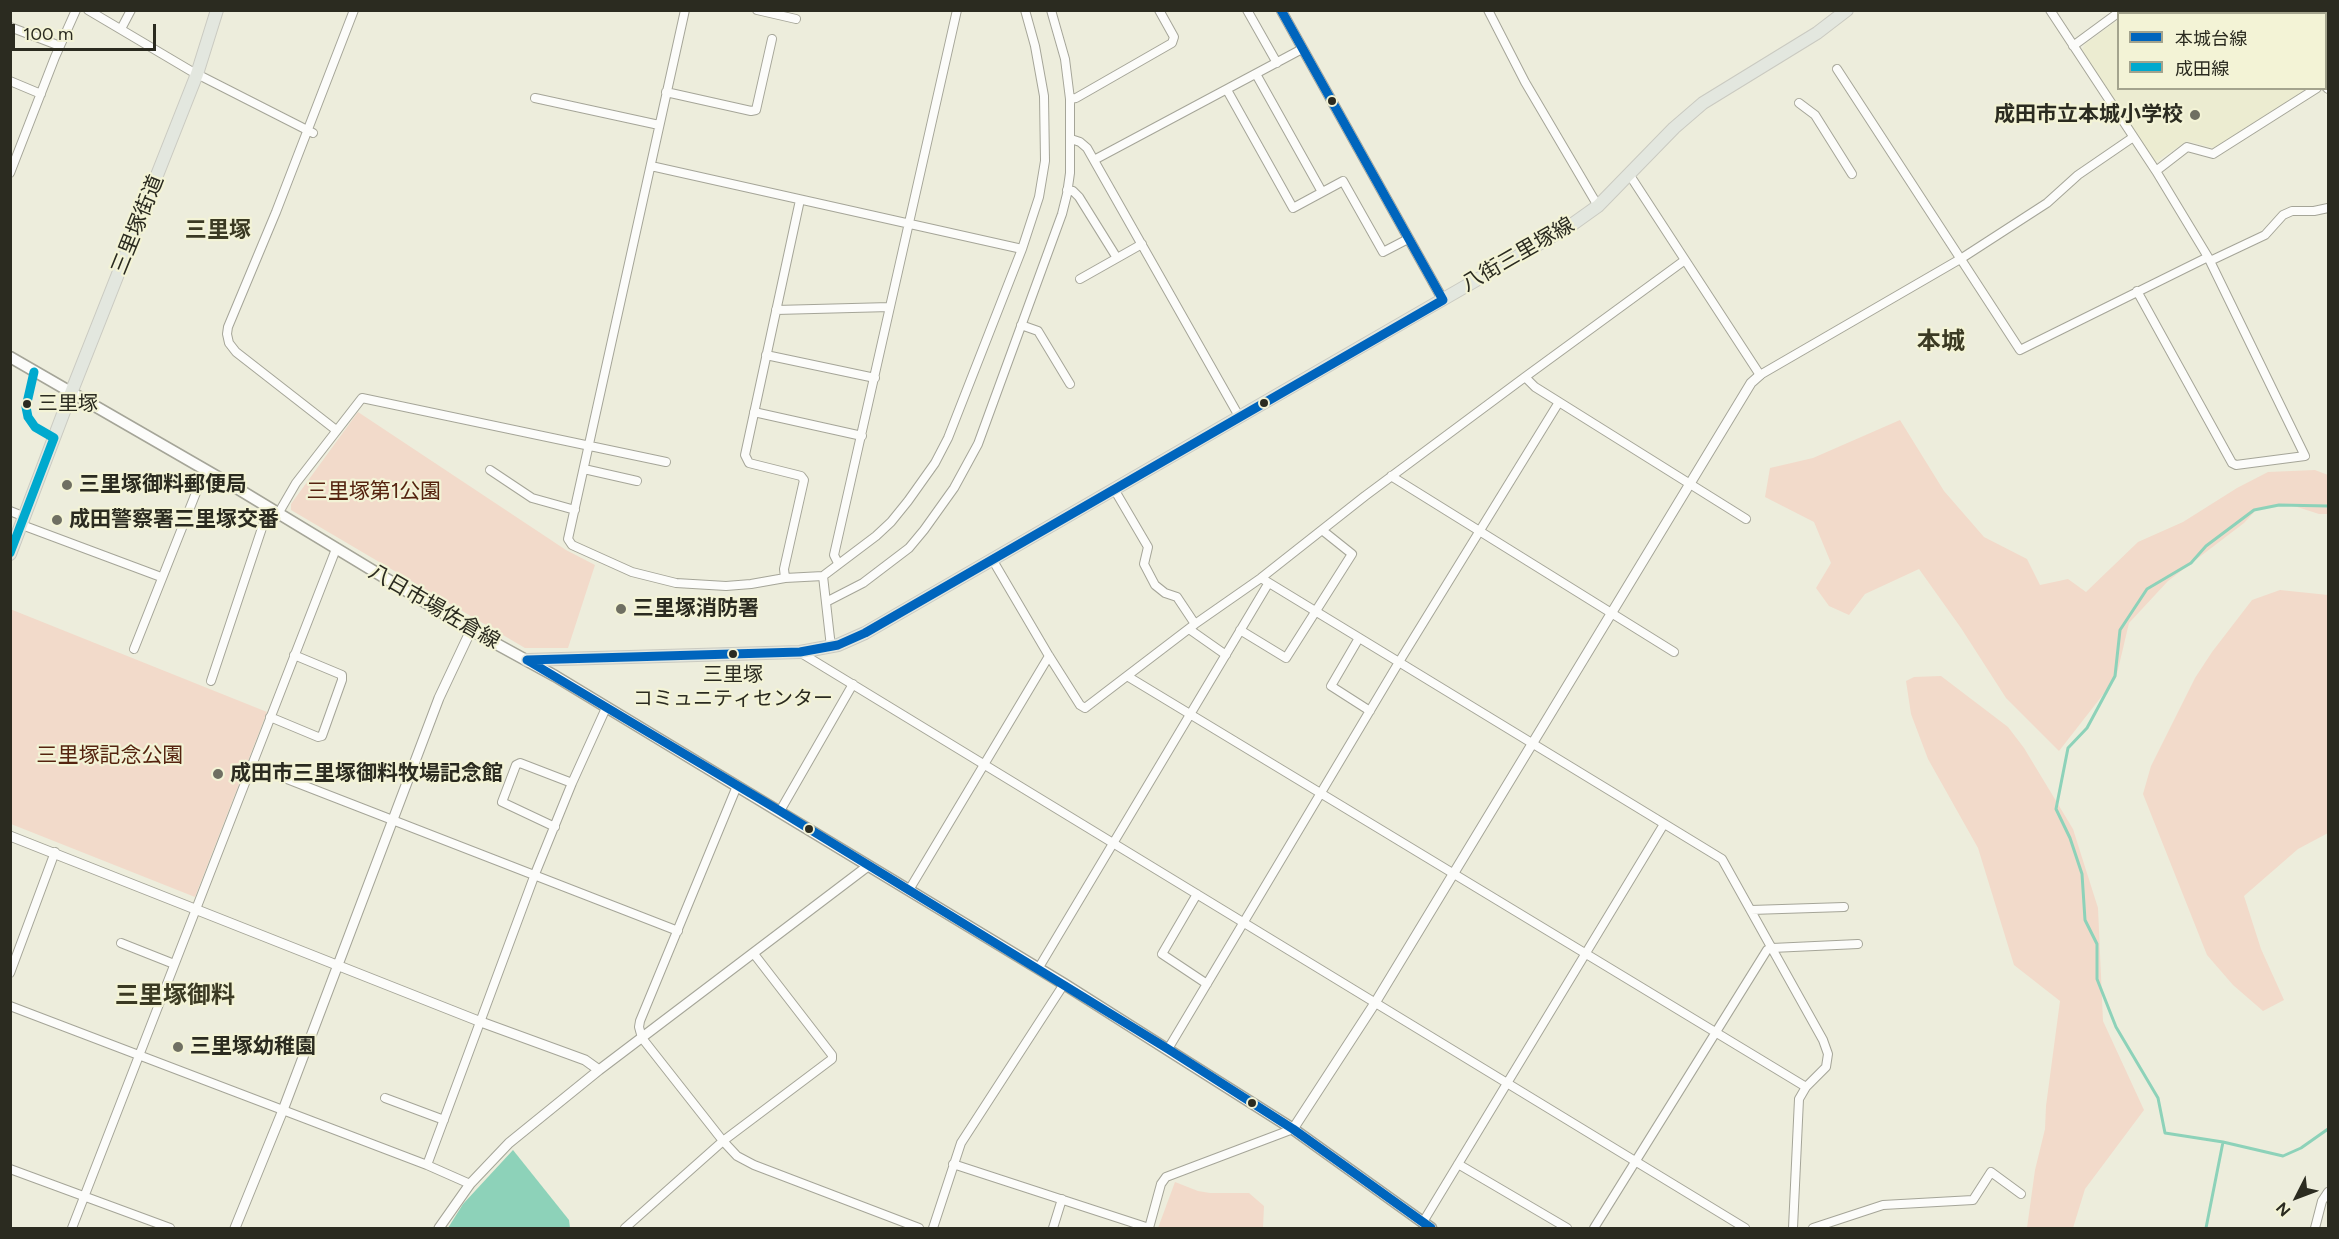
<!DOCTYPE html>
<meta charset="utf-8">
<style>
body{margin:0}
#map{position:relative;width:2339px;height:1239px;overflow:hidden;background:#ededdc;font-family:Figtree,"Noto Sans JP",sans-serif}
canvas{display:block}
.frame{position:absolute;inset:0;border:12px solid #2b2b20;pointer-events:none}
.legend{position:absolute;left:2117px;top:12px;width:210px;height:78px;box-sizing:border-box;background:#f3f3d6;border:2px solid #a3a38d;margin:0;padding:8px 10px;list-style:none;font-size:18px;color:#2b2b20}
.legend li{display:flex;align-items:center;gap:12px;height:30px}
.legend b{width:30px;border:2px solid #a3a38d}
.north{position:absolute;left:2267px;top:1167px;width:60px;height:60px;-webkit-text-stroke:4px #f3f3d6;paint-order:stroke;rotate:228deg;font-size:16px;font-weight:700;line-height:24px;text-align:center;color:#2b2b20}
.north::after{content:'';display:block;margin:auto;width:21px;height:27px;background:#2b2b20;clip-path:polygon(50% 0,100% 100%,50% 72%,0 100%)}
.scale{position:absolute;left:12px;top:24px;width:144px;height:27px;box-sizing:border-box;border:3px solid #2b2b20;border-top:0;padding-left:8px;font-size:18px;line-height:21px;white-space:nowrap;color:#2b2b20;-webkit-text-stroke:4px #f3f3d6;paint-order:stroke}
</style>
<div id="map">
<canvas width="2339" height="1239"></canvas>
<div class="frame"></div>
<ul class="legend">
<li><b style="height:8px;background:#0065bd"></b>本城台線</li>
<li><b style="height:8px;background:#00a9ce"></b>成田線</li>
</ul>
<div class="north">N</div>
<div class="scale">100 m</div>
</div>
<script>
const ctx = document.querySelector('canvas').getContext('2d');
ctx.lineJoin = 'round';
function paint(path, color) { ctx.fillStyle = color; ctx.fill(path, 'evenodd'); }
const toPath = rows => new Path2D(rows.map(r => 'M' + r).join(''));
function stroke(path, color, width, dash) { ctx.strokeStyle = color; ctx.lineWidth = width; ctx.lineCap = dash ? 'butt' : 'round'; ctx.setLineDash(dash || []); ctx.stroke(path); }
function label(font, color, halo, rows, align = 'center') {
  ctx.font = font + ' Figtree,"Noto Sans JP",sans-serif'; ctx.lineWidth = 4.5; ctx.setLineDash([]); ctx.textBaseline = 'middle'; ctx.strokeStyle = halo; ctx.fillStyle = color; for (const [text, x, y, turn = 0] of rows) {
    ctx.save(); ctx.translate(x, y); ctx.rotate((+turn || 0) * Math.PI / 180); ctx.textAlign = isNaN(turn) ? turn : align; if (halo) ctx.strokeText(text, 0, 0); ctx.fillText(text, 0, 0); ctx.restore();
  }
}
const built = toPath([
 [2131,11,2328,11,2328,80,2326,77,2326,14,2127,13],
 [2118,20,2118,88,2307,89,2214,148,2187,141,2154,163,2082,50,2085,44]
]);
const green = toPath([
 [358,412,566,550,595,565,568,648,525,648,291,510,291,504],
 [1900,420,1944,491,1984,537,2027,559,2040,585,2068,579,2086,592,2138,542,2183,522,2237,488,2268,472,2315,470,2328,475,2328,514,2319,514,2291,505,2258,508,2244,523,2168,581,2129,623,2116,678,2059,751,2006,698,1961,628,1919,569,1865,594,1849,615,1829,606,1816,588,1831,563,1814,522,1765,497,1770,468,1813,458],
 [2280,590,2328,595,2328,833,2298,849,2244,896,2261,949,2284,1000,2263,1011,2233,985,2207,955,2143,794,2151,766,2195,678,2212,652,2252,600],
 [10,609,267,712,195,897,11,824],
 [1941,676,2008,727,2024,748,2073,829,2098,908,2103,1021,2144,1110,2085,1189,2073,1228,2027,1228,2035,1170,2045,1129,2046,1106,2060,1001,2014,965,1978,848,1928,759,1911,714,1906,681,1914,677],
 [1175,1182,1198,1191,1210,1193,1249,1193,1264,1206,1263,1228,1158,1228]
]);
const water = toPath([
 [513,1150,569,1220,570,1228,448,1228,463,1204]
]);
const stream = toPath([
 [2328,506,2279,505,2254,510,2206,546,2191,563,2147,589,2120,630,2115,676,2087,728,2068,748,2056,809,2070,838,2082,874,2085,920,2097,944,2097,979,2116,1027,2158,1098,2165,1133,2223,1142,2283,1156,2301,1148,2328,1129],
 [2206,1228,2223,1142]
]);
const minor = toPath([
 [88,10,191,71,313,133],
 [685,10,568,539,572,545,632,572,676,583,726,586,751,584,785,578,823,576],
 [757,10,796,19],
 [1247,10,1277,63],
 [1488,10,1525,82,1598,206],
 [2050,10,2156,171,2208,257,2305,456,2236,465,2232,463,2137,291],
 [10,27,60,46],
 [121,29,131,10],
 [2073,46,2122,10],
 [1837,69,2020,350,2208,257],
 [1256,74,1322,192],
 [10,81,41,94],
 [2326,87,2328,89],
 [1227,90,1293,208,1343,181,1383,252,1408,239],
 [666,92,751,111,756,110,772,39],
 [535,98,659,125],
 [1070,99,1076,98,1172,43,1174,37,1159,10],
 [1799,103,1815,115,1852,174],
 [1071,139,1080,142,1087,148,1240,418],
 [1094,160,1302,49],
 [651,166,1022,249],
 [2156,171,2187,147,2213,154,2317,88],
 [10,173,55,57,76,10],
 [1629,174,1760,375,1962,258,2047,203,2078,175,2132,138],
 [1067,190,1073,191,1079,197,1117,258],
 [2210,261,2265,235,2283,215,2292,211,2314,211,2328,208],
 [1080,279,1142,244],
 [776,310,890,307],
 [1021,325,1038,331,1070,384],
 [766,355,875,378],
 [1525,377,1535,387,1746,519],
 [754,412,862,436],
 [336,430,236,352,229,343,227,334,228,327,276,212,354,10],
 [584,469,637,481],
 [490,470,532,498,575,510],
 [1391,476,1674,652],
 [1114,489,1148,547,1144,564,1155,585,1165,593,1177,597,1195,624],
 [10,511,25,517],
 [278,514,296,483,362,398,666,462],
 [22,525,161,577],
 [992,559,1049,656,1080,705,1085,708,1195,624,1261,578,1365,496,1525,377,1685,260],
 [838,563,834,555,957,10],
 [785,578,784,569,804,480,801,476,749,463,745,455,800,200],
 [1261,578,1722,859,1823,1040,1828,1054,1826,1067,1806,1087,1799,1099,1793,1228],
 [826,602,863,583,909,548,924,530,954,488,978,444,1062,214,1067,194,1070,173,1070,99,1065,59,1051,10],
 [1189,629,1226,655],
 [1240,630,1286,658,1352,554,1322,530],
 [1359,638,1331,686,1370,711],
 [831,647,823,576,876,536,891,522,908,501,935,463,948,438,1022,249,1039,197,1045,161,1044,96,1035,46,1025,10],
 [134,649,205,470],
 [801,653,1745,1228],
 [1127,676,1806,1087],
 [211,681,265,519,270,509],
 [270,717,318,737,322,736,342,680,342,675,294,655],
 [251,765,678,931],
 [737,786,640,1021,639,1027,642,1038,723,1141,737,1156,754,1165,919,1228],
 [780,811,853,684],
 [555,827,502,802,516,765,520,763,572,783],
 [909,890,1049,656],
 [1197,894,1162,954,1207,984],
 [1751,910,1844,907],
 [121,943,174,964],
 [1038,969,1268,584],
 [10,973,55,852],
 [10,1006,427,1165,470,1184],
 [1168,1049,1399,662,1559,402],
 [385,1098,444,1120],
 [953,1164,1149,1228],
 [1458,1164,1567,1228],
 [427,1165,535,874,572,783,606,708],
 [10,1169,170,1228],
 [1423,1222,1664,824],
 [72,1228,336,549],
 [625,1228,723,1141,832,1059,832,1055,754,954],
 [933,1228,961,1143,1064,984],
 [1053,1228,1062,1199],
 [1149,1228,1161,1184,1166,1177,1293,1129],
 [1594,1228,1767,950,1772,948,1858,944],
 [1813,1228,1883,1205,1973,1200,1991,1172,2021,1194],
 [2315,1228,2322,1201,2328,1192]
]);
const tertiary = toPath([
 [1281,10,1443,300],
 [10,836,481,1022,585,1060,599,1070],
 [1293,1129,1375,1003,1751,383,1760,375],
 [235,1228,283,1110,439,698,471,630],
 [439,1228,470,1184,509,1143,599,1070,868,866]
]);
const secondary = toPath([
 [10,357,230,484,471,630,555,676,1064,984,1293,1129,1431,1228]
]);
const primary = toPath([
 [10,554,71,393,197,74,217,10],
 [527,660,800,652,838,645,865,633,1570,226,1598,206,1674,128,1703,103,1817,33,1847,10]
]);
const bus1 = toPath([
 [1281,10,1443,300],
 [527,660,780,811,1168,1049,1293,1129,1431,1228],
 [527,660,800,652,838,645,865,633,1443,300]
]);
const bus2 = toPath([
 [34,372,26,407,28,417,35,427,54,438],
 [10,553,54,438]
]);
const markers = [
 [1332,101,5,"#2b2b20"],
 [2195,115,6,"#6f6f62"],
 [1264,403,5,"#2b2b20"],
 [27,404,5,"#2b2b20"],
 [67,485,6,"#6f6f62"],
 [57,520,6,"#6f6f62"],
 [621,609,6,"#6f6f62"],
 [733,654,5,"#2b2b20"],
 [218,774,6,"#6f6f62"],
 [809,829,5,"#2b2b20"],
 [178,1047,6,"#6f6f62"],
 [1252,1103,5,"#2b2b20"]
];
const busNames = [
 ["三里塚",38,404],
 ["三里塚",733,675,"center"],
 ["コミュニティセンター",733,699,"center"]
];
const poiNames = [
 ["成田市立本城小学校",2183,115,"right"],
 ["三里塚御料郵便局",79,485],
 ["成田警察署三里塚交番",69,520],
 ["三里塚消防署",633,609],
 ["成田市三里塚御料牧場記念館",230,774],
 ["三里塚幼稚園",190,1047]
];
const streetNames = [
 ["三里塚街道",138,225,-68],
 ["八街三里塚線",1518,255,-30],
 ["八日市場佐倉線",434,607,30]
];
const parkNames = [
 ["三里塚第1公園",374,492],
 ["三里塚記念公園",110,756]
];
const neighbourhoodNames = [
 ["三里塚",218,231]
];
const quarterNames = [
 ["本城",1941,342],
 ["三里塚御料",175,996]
];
paint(built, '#ececd1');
paint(green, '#f2daca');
paint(water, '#8dd2b9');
stroke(stream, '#8dd2b9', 3);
stroke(minor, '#a5a598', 10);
stroke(tertiary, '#a5a598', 11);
stroke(secondary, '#a5a598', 13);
stroke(primary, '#cacac1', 14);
stroke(minor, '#fcfcfa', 8);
stroke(tertiary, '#fcfcfa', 9);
stroke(secondary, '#fcfcfa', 10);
stroke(primary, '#e3e7df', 12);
stroke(bus1, '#0065bd', 9);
stroke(bus2, '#00a9ce', 9);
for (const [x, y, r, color] of markers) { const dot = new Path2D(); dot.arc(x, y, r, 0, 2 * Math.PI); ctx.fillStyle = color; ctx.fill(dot); stroke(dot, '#f3f3d6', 2); }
label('20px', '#2b2b20', '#f3f3d6', busNames, 'left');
label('bold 21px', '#2b2b20', '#f3f3d6', poiNames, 'left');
label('21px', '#2b2b20', '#f3f3d6', streetNames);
label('21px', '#55230f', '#f3f3d6', parkNames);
label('bold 22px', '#3b3a23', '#f3f3d6', neighbourhoodNames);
label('bold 24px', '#3b3a23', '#f3f3d6', quarterNames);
</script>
